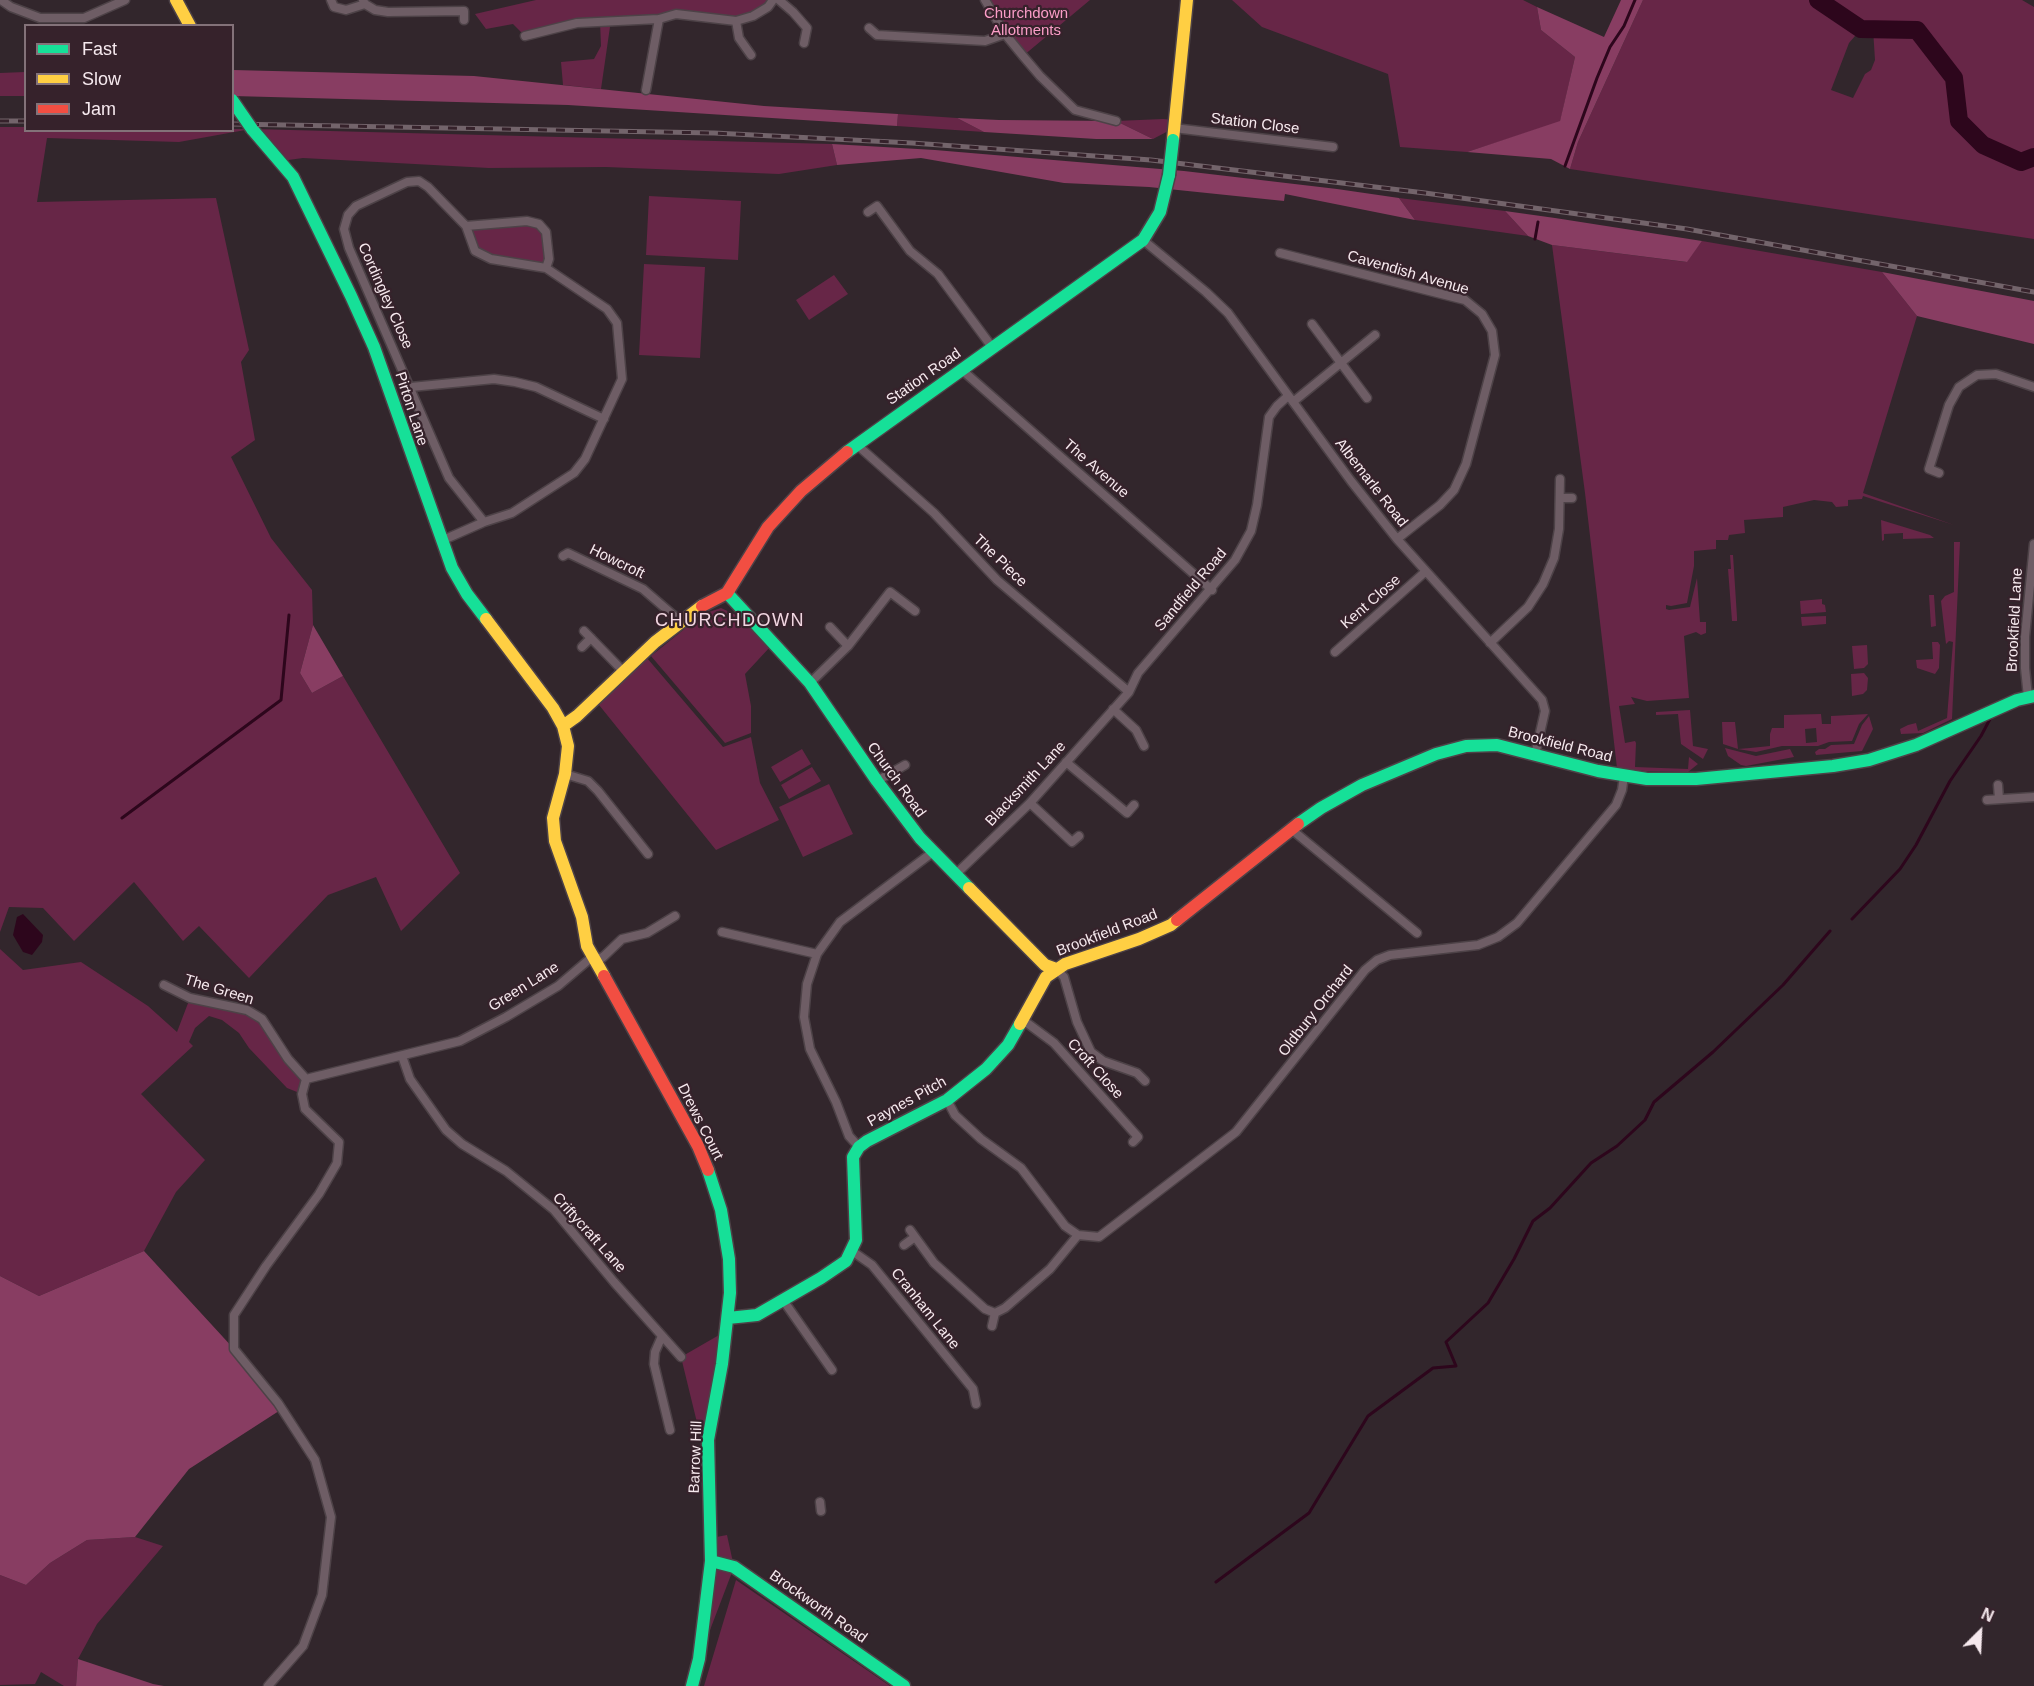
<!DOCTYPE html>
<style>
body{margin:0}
#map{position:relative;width:2034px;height:1686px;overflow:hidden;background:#32262c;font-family:Arial,sans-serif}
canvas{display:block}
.legend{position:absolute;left:24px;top:24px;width:210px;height:108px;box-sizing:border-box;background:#36222b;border:2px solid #837279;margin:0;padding:8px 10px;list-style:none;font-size:18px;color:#f6e9ee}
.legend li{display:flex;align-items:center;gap:12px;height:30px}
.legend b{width:30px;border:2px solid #837279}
.north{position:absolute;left:1950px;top:1602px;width:60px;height:60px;-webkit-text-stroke:4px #36222b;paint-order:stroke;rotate:24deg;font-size:16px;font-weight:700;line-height:24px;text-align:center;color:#f6e9ee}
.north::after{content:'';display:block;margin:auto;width:21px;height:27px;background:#f6e9ee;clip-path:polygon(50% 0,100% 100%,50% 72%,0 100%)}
</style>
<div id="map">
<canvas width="2034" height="1686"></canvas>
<ul class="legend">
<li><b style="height:8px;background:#16e098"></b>Fast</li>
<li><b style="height:8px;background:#ffcf43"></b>Slow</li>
<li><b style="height:8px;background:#f24e42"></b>Jam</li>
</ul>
<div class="north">N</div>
</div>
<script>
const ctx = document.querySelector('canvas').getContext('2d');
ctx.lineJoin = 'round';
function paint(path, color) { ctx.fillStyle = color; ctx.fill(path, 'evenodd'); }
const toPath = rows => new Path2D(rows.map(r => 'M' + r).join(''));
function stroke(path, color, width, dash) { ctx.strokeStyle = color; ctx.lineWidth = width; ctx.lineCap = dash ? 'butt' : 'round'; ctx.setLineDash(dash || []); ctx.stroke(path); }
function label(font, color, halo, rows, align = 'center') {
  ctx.font = font + ' Arial,sans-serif'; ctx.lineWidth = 4.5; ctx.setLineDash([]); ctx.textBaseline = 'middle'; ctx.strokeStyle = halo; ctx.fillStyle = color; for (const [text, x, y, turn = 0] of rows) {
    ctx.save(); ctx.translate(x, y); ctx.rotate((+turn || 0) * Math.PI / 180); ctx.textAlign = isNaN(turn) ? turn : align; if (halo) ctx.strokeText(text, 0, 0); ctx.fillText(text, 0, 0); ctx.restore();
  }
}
const green = toPath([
 [536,0,773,0,736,21,676,14,611,20,601,89,563,85,561,62,594,59,601,46,600,21,525,36,513,24,486,29,475,14],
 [985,0,1090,0,1023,56],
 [1232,0,1523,0,1537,7,1541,30,1575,57,1560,122,1467,152,1400,147,1388,74,1262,27],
 [1643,0,2022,0,2034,7,2034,239,1570,169,1578,142],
 [1861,29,1873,29,1875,60,1871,70,1865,74,1853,98,1831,90,1849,43],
 [25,72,25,96,0,96,0,73],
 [898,114,957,118,984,132,897,126],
 [1163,119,1175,120,1174,128,1153,139,1116,121],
 [0,127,25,127,26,130,252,129,832,144,837,165,779,174,606,167,489,168,303,158,281,161,251,129,179,142,47,138,37,202,216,198,249,350,241,362,255,440,231,457,271,538,312,590,313,625,300,673,312,693,343,676,460,873,401,931,376,877,328,895,249,978,199,926,183,941,134,882,74,941,43,908,9,907,0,932],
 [649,196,741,201,738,260,646,255],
 [1399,198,1505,211,1528,236,1415,220],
 [527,221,546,232,546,268,475,251,466,226],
 [1702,241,1882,272,1917,316,1863,493,1954,525,1863,496,1862,499,1848,500,1848,506,1836,507,1832,502,1814,500,1783,507,1783,517,1744,520,1745,533,1729,535,1728,540,1716,540,1716,549,1694,551,1694,566,1687,603,1671,606,1666,605,1666,609,1669,610,1690,607,1697,578,1700,622,1706,622,1706,633,1701,635,1696,632,1684,636,1689,698,1647,701,1631,697,1635,704,1619,706,1625,743,1635,741,1636,743,1635,767,1688,769,1689,757,1698,764,1688,772,1645,771,1617,768,1585,493,1552,245,1686,262],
 [644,264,705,267,700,358,639,355],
 [834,275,848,294,809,320,796,300],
 [1881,520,1930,535,1934,538,1903,539,1903,533,1884,534,1884,540,1882,541],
 [1954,542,1960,542,1952,719,1923,733,1901,734,1900,729,1908,725,1916,723,1918,731,1947,718,1953,642,1949,641,1946,644,1941,601,1945,596,1954,592],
 [1730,555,1733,555,1737,617,1737,621,1732,621,1728,569,1731,569],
 [1929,595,1934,595,1936,626,1931,627],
 [1822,599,1822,604,1825,605,1826,612,1801,614,1800,601],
 [721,608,740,617,770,647,745,674,751,706,751,733,725,743,651,656,703,614],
 [1826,616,1826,624,1802,626,1801,617],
 [1932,642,1938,642,1940,645,1939,668,1935,674,1917,668,1916,660,1933,659],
 [1867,645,1868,664,1864,668,1854,669,1852,646],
 [647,658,723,747,751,737,760,783,779,820,716,850,595,700],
 [1864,673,1868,678,1867,690,1863,694,1852,696,1851,674],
 [1690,710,1693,746,1708,749,1703,759,1681,744,1678,714,1656,715,1656,712],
 [1821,714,1822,724,1831,724,1831,716,1868,714,1859,724,1852,741,1829,742,1818,746,1782,746,1756,752,1738,749,1723,744,1722,722,1735,722,1738,749,1750,748,1770,746,1770,734,1772,728,1784,728,1784,715],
 [1816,728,1817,742,1806,743,1805,729],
 [1869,716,1873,729,1862,751,1816,755,1815,752,1819,749,1825,749,1831,745,1854,744,1862,725],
 [1725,748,1756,756,1790,749,1794,757,1746,766,1741,765,1728,756],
 [802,749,811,764,780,782,771,767],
 [812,767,821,781,789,799,781,785],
 [829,784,853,834,803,857,779,807],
 [0,949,23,970,81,962,148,1006,177,1032,190,998,247,1010,262,1019,306,1079,302,1094,287,1088,249,1048,239,1033,222,1020,209,1016,195,1028,189,1042,193,1046,141,1094,205,1160,176,1192,144,1251,39,1296,0,1276],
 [726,1331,708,1440,701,1439,681,1357],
 [727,1535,734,1567,699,1659,711,1538],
 [135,1537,163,1546,97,1624,78,1659,76,1686,64,1686,41,1672,35,1684,0,1685,0,1575,26,1585,50,1563,87,1540],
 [736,1580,890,1686,704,1686]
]);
const forest = toPath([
 [1621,0,1643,0,1578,142,1570,169,1551,159,1467,152,1560,121,1575,57,1541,30,1537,7,1604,37],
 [233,70,474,76,764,106,898,114,897,126,568,105,233,96],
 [957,118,999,120,1116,121,1153,139,1096,139,984,132],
 [832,144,935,150,1184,171,1337,189,1399,198,1415,220,1285,194,1284,201,1149,187,1064,183,921,158,837,165],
 [1505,211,1555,218,1702,241,1687,262,1552,245,1528,236],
 [1882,272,2034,301,2034,344,1917,316],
 [313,625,343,676,312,693,300,673],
 [144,1251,234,1349,282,1409,189,1469,135,1537,87,1540,50,1563,26,1585,0,1575,0,1276,39,1296],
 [78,1659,153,1684,164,1686,76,1686]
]);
const water = toPath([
 [23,914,43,935,42,942,32,955,23,952,13,935,17,917]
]);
const stream = toPath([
 [1565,166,1597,78,1610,47,1624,26,1635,0],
 [1535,239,1538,222],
 [122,818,281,700,289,615],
 [1852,919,1900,869,1916,845,1950,781,1981,736,1990,719],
 [1216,1582,1309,1513,1368,1416,1433,1368,1456,1366,1446,1342,1488,1303,1514,1259,1533,1221,1550,1208,1591,1163,1617,1146,1645,1120,1654,1102,1713,1052,1783,985,1830,931]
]);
const river = toPath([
 [1818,0,1861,29,1917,30,1954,78,1959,121,1983,145,2021,162,2034,157]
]);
const street = toPath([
 [1,0,11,7,40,18,84,18,125,0],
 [331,0,334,7,346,10,365,4],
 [363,0,365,4,375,10,388,12,464,11,464,20],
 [779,0,793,12,807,28,804,43],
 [985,0,1005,34,1023,56,1040,76,1075,110,1116,121],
 [736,21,739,38,751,55],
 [869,28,877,35,985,41,1005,34],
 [525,36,577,23,659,19,676,14,736,21,753,16,768,7,773,0],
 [646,90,659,19],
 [1174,128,1333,147],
 [868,212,877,206,910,251,938,274,992,347],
 [466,226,527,221,539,224,546,232,549,259,546,268],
 [1143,240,1206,292,1228,313,1351,481,1397,539,1542,700,1545,711,1535,755],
 [1280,253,1465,300,1482,314,1492,331,1495,355,1466,464,1454,490,1440,505,1397,539],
 [1312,324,1367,398],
 [962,370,1212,590],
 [411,387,494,379,515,382,536,387,604,419],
 [1293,402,1375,335],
 [856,444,934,513,997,580,1129,692],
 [1939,473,1929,469,1949,405,1959,387,1977,375,1996,374,2034,387],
 [1560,498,1572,498],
 [441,541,484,522,512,513,574,473,585,459,622,379,617,323,607,309,546,268,491,259,475,251,466,226,428,187,419,181,407,182,356,206,348,215,344,229,349,248,449,478,484,522],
 [563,556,568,553,643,589,680,621],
 [830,627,848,646],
 [584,631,624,672],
 [1490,643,1528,607,1543,584,1554,558,1559,529,1560,479],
 [582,647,591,638],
 [1335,652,1425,572],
 [810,683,848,646,890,592,915,611],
 [2028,697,2025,668,2025,637,2034,544],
 [1113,709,1136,730,1144,746],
 [1066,762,1127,813,1134,805],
 [565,774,588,781,598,791,648,854],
 [877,781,905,765],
 [1998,785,1999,799],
 [1987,800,2034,797],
 [1030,803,1072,842,1079,836],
 [1291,829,1417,933],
 [956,874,1030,803,1129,692,1138,673,1235,560,1251,531,1257,505,1269,417,1277,406,1288,396],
 [722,932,817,954],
 [1056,969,1064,977,1077,1022,1091,1052,1103,1061,1137,1073,1145,1081],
 [164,985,190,998,247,1010,262,1019,288,1059,306,1079],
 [1023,1020,1054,1043,1138,1137,1133,1142],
 [402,1056,410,1079,446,1130,462,1144,506,1171,554,1210,614,1282,681,1357],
 [306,1079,460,1041,506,1017,558,986,592,957,602,958,622,939,647,933,675,916],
 [947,1100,955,1115,981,1139,1021,1168,1065,1226,1078,1235,1099,1237,1236,1132,1365,970,1377,960,1390,955,1478,945,1498,937,1517,923,1616,805,1622,790,1624,776],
 [859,1147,849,1136,836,1102,810,1049,804,1017,807,984,817,954,840,922,933,852],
 [910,1230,934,1263,985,1309,995,1313],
 [904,1245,915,1237],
 [852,1251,872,1265,973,1389,976,1404],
 [783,1300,832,1370],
 [992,1326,995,1313,1005,1308,1050,1269,1078,1235],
 [662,1336,655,1352,654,1364,670,1430],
 [820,1502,821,1511],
 [268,1686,303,1646,322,1595,331,1517,315,1460,278,1403,234,1349,234,1315,266,1266,319,1194,337,1163,339,1142,305,1109,302,1094,306,1079]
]);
const fast = toPath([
 [252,129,293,177,351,296,374,347,452,568,467,594,486,619],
 [847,452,1143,240,1160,212,1169,175],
 [727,593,810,683,877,781,920,838,969,888],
 [1298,824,1321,808,1362,785,1436,754,1466,746,1497,745,1598,771,1647,779,1696,779,1833,766,1869,760,1916,745,2017,700,2034,696],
 [728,1318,757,1315,821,1278,846,1261,856,1240,853,1157,859,1147,867,1141,947,1100,986,1069,1008,1045,1020,1024],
 [711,1561,734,1567,904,1686],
 [692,1686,699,1659,711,1561,708,1440,722,1364,730,1293,729,1259,721,1210,708,1170]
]);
const slow = toPath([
 [176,0,190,26],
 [1173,140,1187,0],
 [486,619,553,708,563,726,568,746,565,774,553,818,555,841,582,917,587,946,604,976],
 [563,726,577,716,655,642,702,606],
 [969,888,1045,965,1056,969],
 [1020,1024,1046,977,1065,964,1139,939,1171,925,1177,920]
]);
const jam = toPath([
 [702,606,727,593,768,527,801,491,847,452],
 [1177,920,1298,824],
 [604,976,698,1146,708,1170]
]);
const rail = toPath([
 [0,121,26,121],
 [232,124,714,133,912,143,1151,160,1425,193,1687,229,2034,292]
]);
const fastBridge = toPath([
 [232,100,252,129],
 [1169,175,1173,140]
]);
const parkNames = [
 ["Churchdown",1026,14],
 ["Allotments",1026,31]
];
const streetNames = [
 ["Station Close",1255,124,7],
 ["Cavendish Avenue",1408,273,16],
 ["Cordingley Close",385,296,66],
 ["Station Road",924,377,-35],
 ["Pirton Lane",411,409,72],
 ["The Avenue",1096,469,41],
 ["Albemarle Road",1371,483,52],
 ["The Piece",1000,561,44],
 ["Howcroft",617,562,26],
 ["Sandfield Road",1191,590,-50],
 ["Kent Close",1371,602,-41],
 ["Brookfield Lane",2015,620,-87],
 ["Brookfield Road",1560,745,14],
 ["Church Road",896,780,54],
 ["Blacksmith Lane",1026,784,-47],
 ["Brookfield Road",1107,933,-21],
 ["Green Lane",524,987,-32],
 ["The Green",219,990,17],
 ["Oldbury Orchard",1316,1011,-52],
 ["Croft Close",1095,1069,48],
 ["Paynes Pitch",907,1102,-29],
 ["Drews Court",700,1122,63],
 ["Criftycraft Lane",589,1233,48],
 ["Cranham Lane",925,1309,51],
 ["Barrow Hill",696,1457,-88],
 ["Brockworth Road",818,1607,35]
];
const quarterNames = [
 ["CHURCHDOWN",730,621]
];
paint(green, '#672647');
paint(forest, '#883d62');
paint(water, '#2d061c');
stroke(stream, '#2d061c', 3);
stroke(river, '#2d061c', 18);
stroke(street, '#4d4247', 11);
stroke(fast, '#4d4247', 15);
stroke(slow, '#4d4247', 15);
stroke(jam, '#4d4247', 15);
stroke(street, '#6e5d65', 8);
stroke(fast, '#16e098', 12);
stroke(slow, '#ffcf43', 12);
stroke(jam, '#f24e42', 12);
stroke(rail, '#73646b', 5);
stroke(rail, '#36222b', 3, [9]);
stroke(fastBridge, '#4d4247', 15, []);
stroke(fastBridge, '#16e098', 12);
label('15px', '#fb9dc7', '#36222b', parkNames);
label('15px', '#f6e9ee', '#36222b', streetNames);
ctx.letterSpacing = '1.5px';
label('18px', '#f1d6e1', '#36222b', quarterNames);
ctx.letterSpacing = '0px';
</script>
